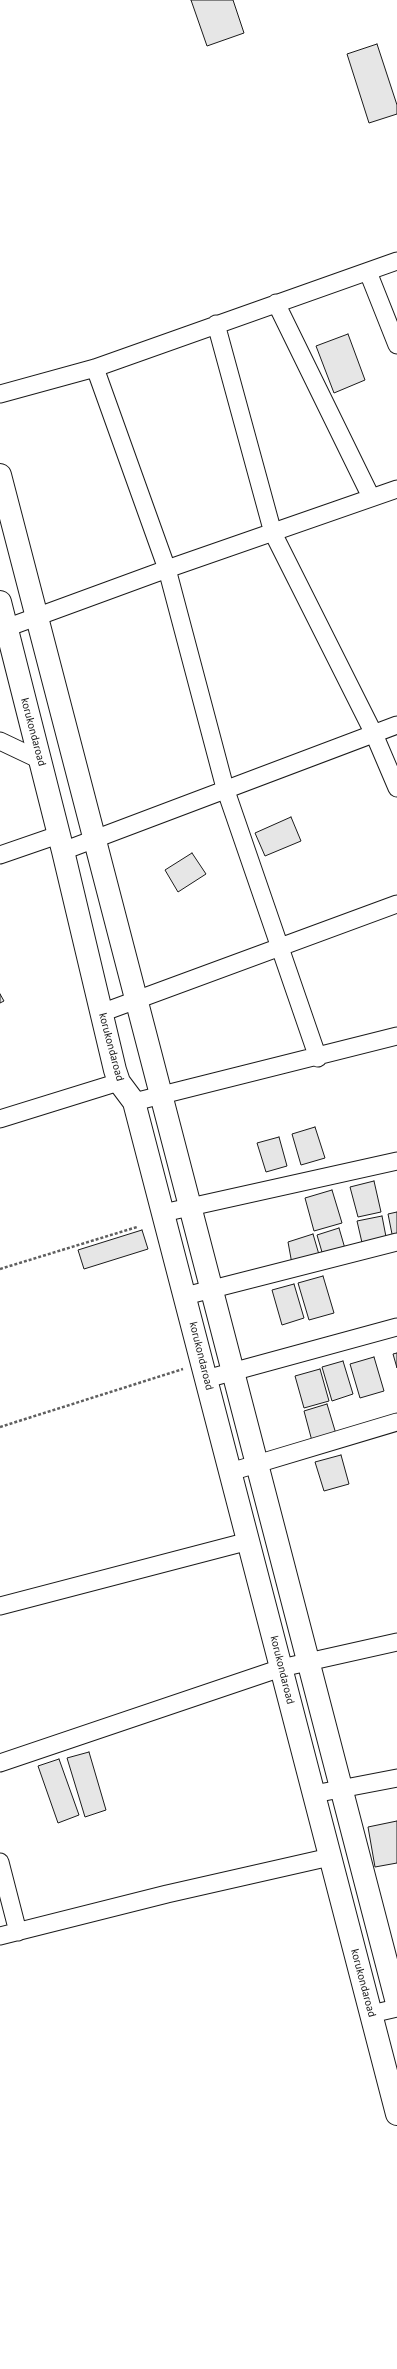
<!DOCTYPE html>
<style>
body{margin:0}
canvas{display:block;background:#fff}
</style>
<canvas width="397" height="2369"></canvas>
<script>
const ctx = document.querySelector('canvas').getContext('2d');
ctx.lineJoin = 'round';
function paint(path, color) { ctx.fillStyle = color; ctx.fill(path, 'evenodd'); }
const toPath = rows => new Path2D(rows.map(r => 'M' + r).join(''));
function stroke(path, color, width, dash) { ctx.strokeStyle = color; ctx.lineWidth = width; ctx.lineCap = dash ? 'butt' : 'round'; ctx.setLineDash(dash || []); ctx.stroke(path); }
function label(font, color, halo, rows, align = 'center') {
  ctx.font = font + ' "PT Sans",sans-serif'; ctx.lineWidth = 3; ctx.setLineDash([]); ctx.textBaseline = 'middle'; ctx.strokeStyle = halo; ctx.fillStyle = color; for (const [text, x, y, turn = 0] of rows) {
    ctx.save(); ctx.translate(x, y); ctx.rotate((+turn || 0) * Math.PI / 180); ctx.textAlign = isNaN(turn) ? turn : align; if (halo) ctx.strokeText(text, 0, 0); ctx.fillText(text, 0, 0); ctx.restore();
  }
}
const building = toPath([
 [191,0,233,0,244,33,207,46,191,0],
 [377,44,397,105,397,114,369,123,347,54,377,44],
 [348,334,365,380,334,393,316,346,348,334],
 [291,817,301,841,265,856,255,833,291,817],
 [192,853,206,874,178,892,165,870,192,853],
 [0,994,4,1001,0,1003,0,994],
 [315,1127,325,1158,301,1165,292,1134,315,1127],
 [279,1137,287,1166,266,1172,257,1143,279,1137],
 [374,1181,381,1212,358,1217,350,1187,374,1181],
 [332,1190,342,1223,314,1231,305,1198,332,1190],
 [397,1212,397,1238,393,1239,388,1214,397,1212],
 [382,1216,387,1242,363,1247,357,1221,382,1216],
 [339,1228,346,1252,324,1259,317,1235,339,1228],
 [142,1230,148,1249,84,1269,78,1250,142,1230],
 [313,1234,320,1258,292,1264,288,1242,313,1234],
 [323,1276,334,1313,309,1320,298,1283,323,1276],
 [294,1284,304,1318,282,1325,272,1290,294,1284],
 [397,1353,397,1368,393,1354,397,1353],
 [374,1357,384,1391,360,1398,350,1364,374,1357],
 [343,1361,353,1394,332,1401,322,1367,343,1361],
 [320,1369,329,1401,304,1408,295,1376,320,1369],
 [327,1404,336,1434,312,1441,304,1411,327,1404],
 [341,1455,349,1484,324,1491,315,1462,341,1455],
 [89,1752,106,1810,85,1817,67,1758,89,1752],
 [59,1759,79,1815,58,1823,38,1766,59,1759],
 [397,1821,397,1863,375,1867,368,1827,397,1821]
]);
const path = toPath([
 [0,1269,137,1227],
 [0,1427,183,1369]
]);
const street = toPath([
 [368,272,397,345],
 [276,303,371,497],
 [216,324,273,533,374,734,397,788],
 [95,368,167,569,225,788,318,1058],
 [0,394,95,368,397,261],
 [6,628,167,569,397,489],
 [0,741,40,760],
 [63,851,397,725],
 [0,855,58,835],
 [101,1013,397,904],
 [134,1102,397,1036],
 [0,1119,119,1082],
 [163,1213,397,1161],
 [185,1296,397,1242],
 [206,1379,397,1327],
 [230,1472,397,1422],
 [0,1606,249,1541],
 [0,1763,281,1668,397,1642],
 [314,1794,397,1778],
 [0,1862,18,1932],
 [0,1936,167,1894,330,1857],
 [371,2014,397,2008]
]);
const primary = toPath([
 [0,475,397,2003],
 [0,602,63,851,115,1070,119,1082,134,1102,397,2114]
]);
const streetNames = [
 ["korukondaroad",33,732,75],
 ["korukondaroad",111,1047,75],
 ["korukondaroad",201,1356,76],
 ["korukondaroad",282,1670,76],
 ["korukondaroad",363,1983,75]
];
paint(building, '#e6e6e6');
stroke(building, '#1a1a1a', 1);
stroke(street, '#1a1a1a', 19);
stroke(primary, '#1a1a1a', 24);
stroke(path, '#5f5f5f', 2.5, [3, 2]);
stroke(street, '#fff', 17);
stroke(primary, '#fff', 22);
label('11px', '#1a1a1a', '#fff', streetNames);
</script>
